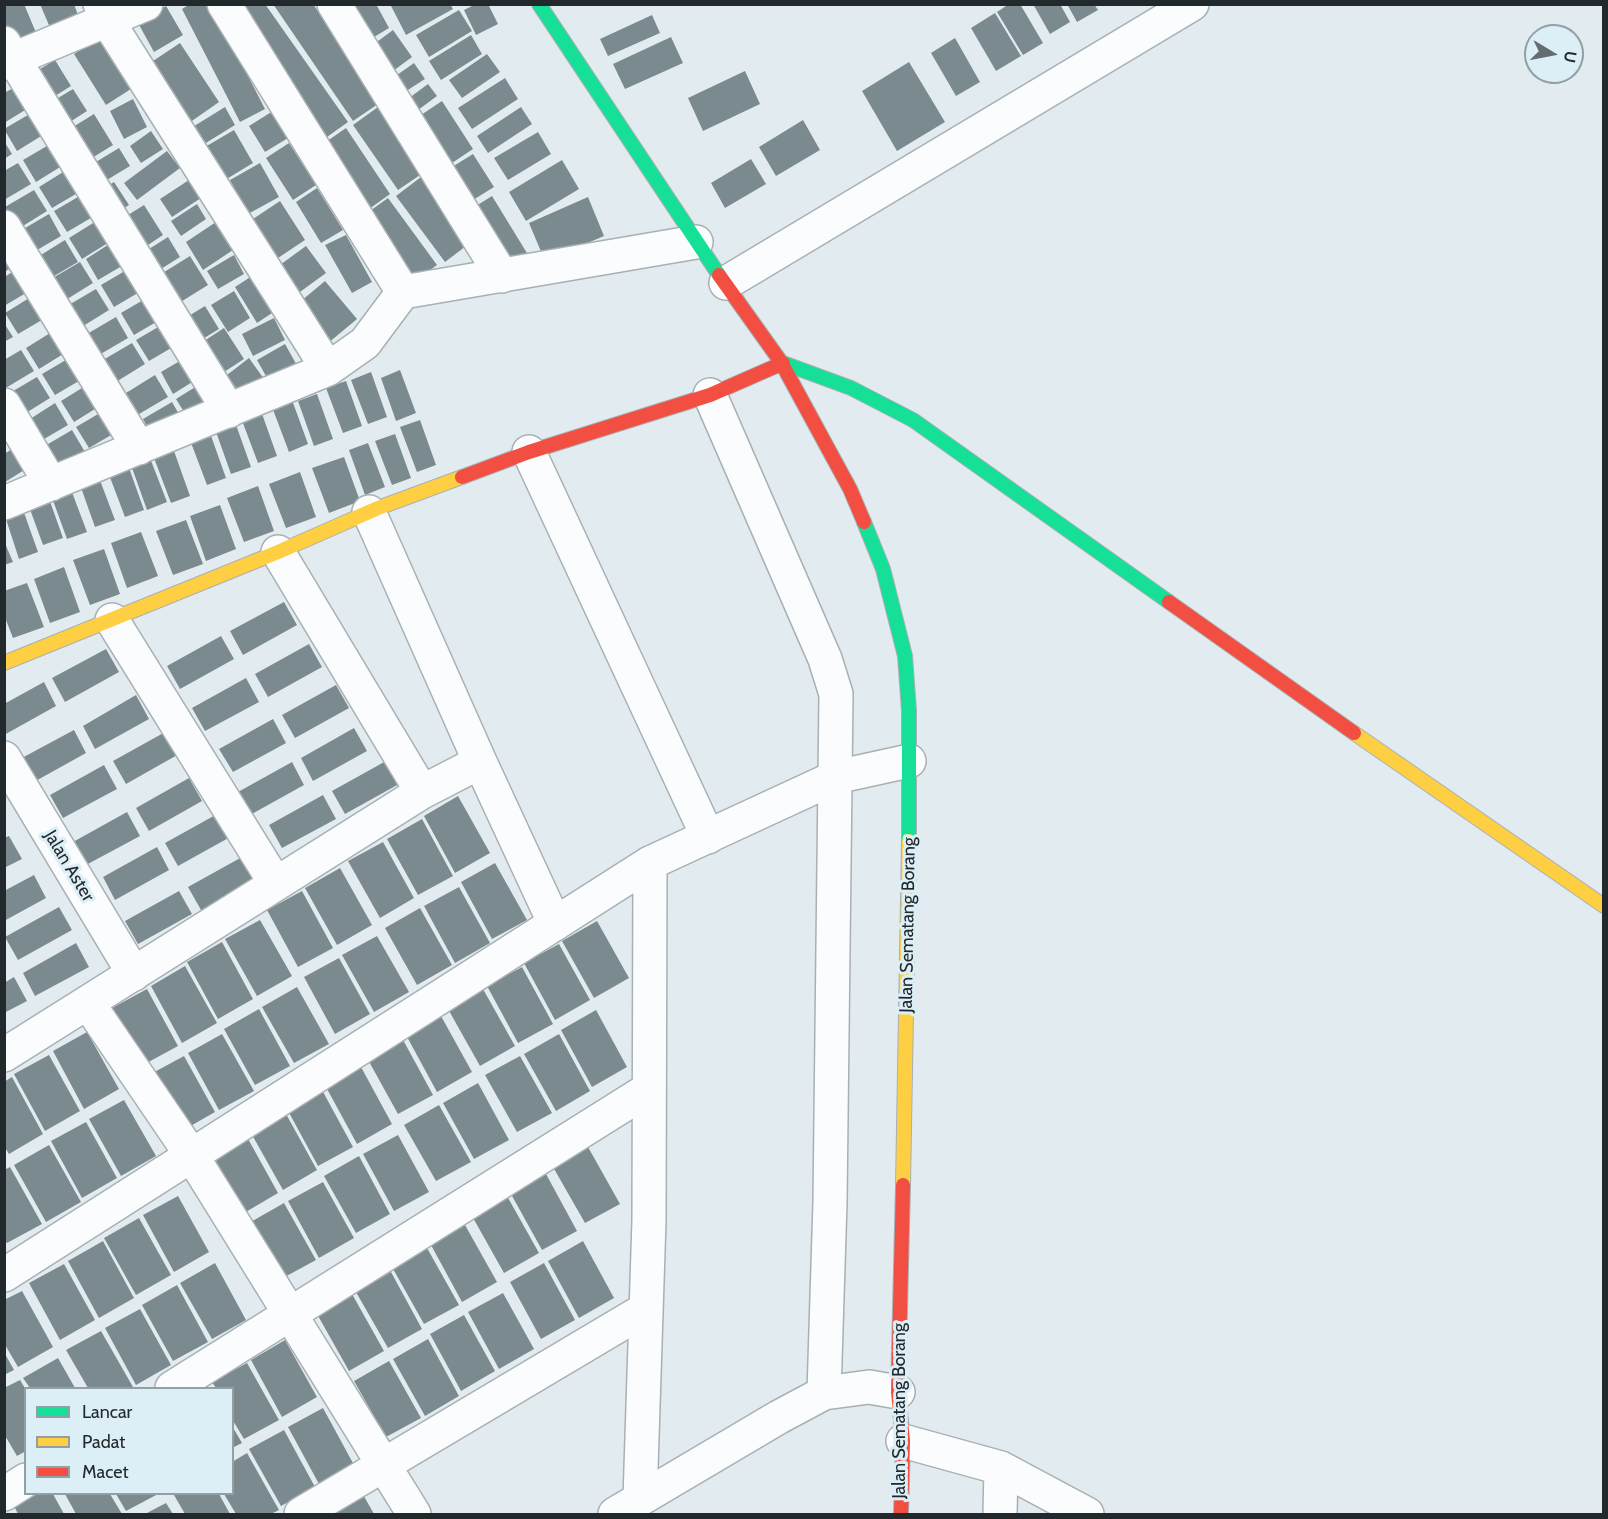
<!DOCTYPE html>
<style>
body{margin:0}
#map{position:relative;width:1608px;height:1519px;overflow:hidden;background:#e2ecf0;font-family:Cabin,sans-serif}
canvas{display:block}
.frame{position:absolute;inset:0;border:6px solid #22292c;pointer-events:none}
.legend{position:absolute;left:24px;top:1387px;width:210px;height:108px;box-sizing:border-box;background:#dceef6;border:2px solid #929fa5;margin:0;padding:8px 10px;list-style:none;font-size:18px;color:#22292c}
.legend li{display:flex;align-items:center;gap:12px;height:30px}
.legend b{width:30px;border:2px solid #929fa5}
.north{position:absolute;left:1524px;top:24px;width:60px;height:60px;box-sizing:border-box;background:#dceef6;border:2px solid #929fa5;border-radius:50%;rotate:100deg;font-size:16px;font-weight:700;line-height:24px;text-align:center;color:#22292c}
.north::after{content:'';display:block;margin:auto;width:21px;height:27px;background:#656d71;clip-path:polygon(50% 0,100% 100%,50% 72%,0 100%)}
</style>
<div id="map">
<canvas width="1608" height="1519"></canvas>
<div class="frame"></div>
<ul class="legend">
<li><b style="height:8px;background:#16e098"></b>Lancar</li>
<li><b style="height:8px;background:#ffcf43"></b>Padat</li>
<li><b style="height:8px;background:#f24e42"></b>Macet</li>
</ul>
<div class="north">U</div>
</div>
<script>
const ctx = document.querySelector('canvas').getContext('2d');
ctx.lineJoin = 'round';
function paint(path, color) { ctx.fillStyle = color; ctx.fill(path, 'evenodd'); }
const toPath = rows => new Path2D(rows.map(r => 'M' + r).join(''));
function stroke(path, color, width, dash) { ctx.strokeStyle = color; ctx.lineWidth = width; ctx.lineCap = dash ? 'butt' : 'round'; ctx.setLineDash(dash || []); ctx.stroke(path); }
function label(font, color, halo, rows, align = 'center') {
  ctx.font = font + ' Cabin,sans-serif'; ctx.lineWidth = 6; ctx.setLineDash([]); ctx.textBaseline = 'middle'; ctx.strokeStyle = halo; ctx.fillStyle = color; for (const [text, x, y, turn = 0] of rows) {
    ctx.save(); ctx.translate(x, y); ctx.rotate((+turn || 0) * Math.PI / 180); ctx.textAlign = isNaN(turn) ? turn : align; if (halo) ctx.strokeText(text, 0, 0); ctx.fillText(text, 0, 0); ctx.restore();
  }
}
const building = toPath([
 [4,4,24,4,37,35,8,47,4,39],
 [40,4,74,4,79,18,51,30],
 [190,4,211,4,265,109,240,122,182,9],
 [225,4,265,4,348,122,320,142],
 [273,4,313,4,381,102,353,121],
 [359,4,376,4,389,28,364,43,347,11],
 [390,4,450,4,453,9,406,35],
 [476,4,488,4,498,24,476,35,464,10],
 [1009,4,1020,4,1043,43,1023,55,997,12],
 [1033,4,1060,4,1070,22,1050,34],
 [1067,4,1094,4,1098,10,1077,22],
 [166,6,183,35,154,52,138,23],
 [459,10,472,31,429,57,416,35],
 [995,13,1021,56,996,71,971,28],
 [652,15,660,33,608,56,600,39],
 [393,30,412,57,389,74,370,47],
 [471,35,482,54,441,80,429,61],
 [102,36,134,87,106,105,74,54],
 [671,37,683,63,625,89,613,64],
 [955,38,980,82,956,96,931,53],
 [180,43,219,102,189,123,150,63],
 [487,54,500,72,462,98,449,80],
 [55,60,71,86,47,101,30,75],
 [909,62,945,122,897,151,862,91],
 [414,63,425,79,400,95,390,80],
 [745,71,760,104,703,131,688,98],
 [505,78,518,99,472,129,458,108],
 [428,84,437,96,410,116,401,104],
 [17,86,30,107,4,123,4,93],
 [73,89,87,111,62,127,48,104],
 [133,99,147,127,124,139,110,111],
 [442,101,473,149,446,167,415,119],
 [225,107,235,125,201,146,191,128],
 [378,107,423,173,398,190,353,125],
 [521,107,532,124,488,153,477,136],
 [273,111,288,138,265,152,249,126],
 [33,112,46,133,17,151,4,129],
 [94,114,113,145,87,161,68,130],
 [803,120,820,150,776,176,759,147],
 [346,128,390,194,365,212,320,146],
 [234,130,253,163,225,180,205,147],
 [151,131,163,149,141,163,130,146],
 [538,132,551,154,508,180,494,158],
 [4,141,12,154,4,159],
 [52,143,65,164,36,182,23,160],
 [289,143,316,185,293,200,266,158],
 [119,148,130,166,97,186,86,168],
 [167,151,180,168,137,200,124,183],
 [473,154,494,187,465,205,444,172],
 [751,159,766,184,725,208,711,183],
 [562,160,579,189,526,221,509,192],
 [18,163,31,184,4,200,4,171],
 [260,163,279,197,248,214,230,180],
 [68,169,81,191,52,208,39,187],
 [421,177,470,243,445,262,396,196],
 [192,178,204,196,172,217,160,199],
 [114,182,129,205,113,215,99,191],
 [317,188,343,230,321,243,296,202],
 [34,190,47,211,18,229,5,207],
 [83,194,96,215,67,232,54,211],
 [492,196,530,258,506,273,468,211],
 [588,197,604,236,545,261,529,223],
 [388,198,437,265,412,283,363,216],
 [280,201,305,240,275,260,250,221],
 [197,204,206,219,181,236,171,221],
 [144,205,163,235,139,251,120,220],
 [49,214,61,236,32,253,20,231],
 [98,220,111,241,82,259,69,238],
 [216,222,233,250,203,270,186,242],
 [346,235,372,282,352,293,325,245],
 [168,237,180,257,153,274,141,254],
 [65,240,78,262,49,279,36,258],
 [114,241,127,263,98,280,86,259],
 [4,246,16,265,4,272],
 [306,246,326,273,293,297,273,270],
 [234,255,244,274,218,289,207,271],
 [190,256,208,285,179,303,161,274],
 [80,262,93,283,64,301,51,279],
 [130,268,143,290,114,307,101,285],
 [18,269,31,290,4,306,4,277],
 [252,276,275,311,257,323,235,287],
 [325,281,357,319,327,344,295,306],
 [96,289,109,310,80,328,67,306],
 [234,291,250,318,228,332,211,305],
 [34,295,47,317,18,334,5,313],
 [150,296,163,318,134,335,121,313],
 [205,306,219,329,201,340,187,317],
 [116,317,128,338,99,355,87,334],
 [274,318,285,340,253,356,242,334],
 [4,323,13,337,4,342],
 [165,323,178,344,149,361,136,340],
 [224,328,244,359,221,374,201,343],
 [55,330,68,351,39,369,26,348],
 [132,343,145,364,116,382,103,360],
 [285,344,299,369,271,385,257,360],
 [21,350,34,371,4,389,4,360],
 [190,355,202,376,173,394,161,372],
 [71,357,84,378,55,395,42,374],
 [249,358,264,379,242,396,227,375],
 [400,370,416,413,396,421,381,378],
 [371,372,387,417,368,424,351,380],
 [155,375,168,397,139,414,126,393],
 [37,377,50,398,21,416,8,394],
 [205,381,218,403,189,420,176,399],
 [346,381,362,426,343,433,326,388],
 [90,383,103,404,74,422,61,401],
 [317,394,333,439,314,446,298,401],
 [292,400,308,444,289,452,272,407],
 [172,402,184,423,155,441,143,419],
 [55,403,68,425,39,442,27,421],
 [105,410,118,431,89,448,76,427],
 [261,411,277,456,258,463,241,418],
 [420,420,436,465,417,472,400,427],
 [235,422,251,467,231,474,215,429],
 [72,430,85,452,56,469,43,447],
 [210,433,226,478,207,485,190,440],
 [395,434,411,478,392,485,375,441],
 [22,443,34,464,5,482,4,454],
 [368,443,385,487,365,495,349,450],
 [174,451,190,496,171,503,154,458],
 [344,457,360,501,329,513,312,468],
 [150,458,167,502,147,510,131,465],
 [128,465,144,510,125,517,108,472],
 [300,472,316,517,286,528,269,484],
 [98,475,115,520,95,527,79,482],
 [258,486,274,531,244,542,227,498],
 [70,487,87,532,67,539,51,495],
 [47,493,63,538,43,545,27,501],
 [220,505,236,549,206,561,190,516],
 [22,507,38,552,19,559,4,513],
 [186,520,203,564,173,575,156,531],
 [141,532,158,576,127,588,111,543],
 [4,541,13,562,4,565],
 [104,549,120,594,90,605,73,560],
 [64,567,80,612,50,623,34,579],
 [27,583,44,627,13,638,4,615,4,591],
 [284,602,297,625,243,655,230,631],
 [221,636,234,659,180,689,167,666],
 [309,644,322,667,268,697,255,674],
 [106,649,119,672,65,702,52,678],
 [246,678,259,702,205,731,192,708],
 [44,682,56,706,4,735,4,704],
 [336,685,349,708,295,738,282,715],
 [136,695,149,719,95,749,83,726],
 [273,719,286,743,233,772,219,749],
 [354,728,367,751,313,781,301,758],
 [74,730,86,753,32,783,20,759],
 [167,731,179,754,126,784,113,761],
 [386,761,399,784,345,814,332,791],
 [292,762,304,785,250,815,238,792],
 [104,765,117,789,63,818,50,795],
 [189,778,202,801,149,831,136,808],
 [323,795,336,819,282,848,269,825],
 [458,796,490,853,455,873,424,816],
 [127,812,140,836,86,865,73,842],
 [219,813,232,836,178,866,165,843],
 [422,819,453,876,418,895,387,839],
 [9,836,22,859,4,868,4,838],
 [383,842,414,898,380,918,348,861],
 [157,847,169,870,115,900,103,877],
 [242,857,255,881,201,910,188,887],
 [495,863,527,920,492,939,461,882],
 [340,868,372,925,337,945,305,888],
 [34,875,46,898,4,921,4,891],
 [459,887,490,943,455,963,424,906],
 [179,891,192,914,138,944,125,921],
 [302,891,333,948,298,967,267,910],
 [59,907,72,930,18,960,5,937],
 [420,908,452,965,417,985,385,928],
 [260,920,292,976,257,996,225,939],
 [597,921,629,978,594,998,562,941],
 [377,936,409,992,374,1012,342,955],
 [222,942,253,999,218,1019,187,962],
 [76,943,89,967,35,996,23,973],
 [559,944,590,1000,555,1020,524,963],
 [339,958,370,1014,335,1034,304,977],
 [185,966,217,1023,182,1043,151,986],
 [522,967,553,1024,518,1043,487,986],
 [14,977,27,1001,4,1013,4,983],
 [297,987,329,1044,294,1063,262,1007],
 [147,989,178,1046,143,1065,112,1008],
 [483,989,515,1046,480,1066,448,1009],
 [259,1009,290,1066,255,1085,224,1029],
 [596,1010,627,1067,592,1087,561,1030],
 [441,1016,472,1072,437,1092,406,1035],
 [87,1032,119,1089,84,1109,53,1051],
 [222,1034,254,1091,219,1110,188,1053],
 [559,1034,590,1091,556,1111,524,1054],
 [402,1038,433,1095,398,1114,367,1058],
 [49,1055,80,1111,45,1131,14,1074],
 [184,1056,215,1112,180,1132,149,1075],
 [520,1056,552,1113,517,1132,485,1075],
 [361,1067,392,1124,357,1144,326,1087],
 [12,1077,43,1134,9,1154,4,1146,4,1082],
 [478,1083,509,1140,474,1159,443,1103],
 [322,1090,353,1147,318,1166,287,1109],
 [124,1100,156,1156,121,1176,89,1119],
 [439,1105,471,1162,436,1181,404,1125],
 [286,1114,317,1170,283,1190,251,1133],
 [86,1122,117,1178,82,1198,51,1141],
 [398,1135,429,1192,394,1211,363,1154],
 [247,1137,278,1193,244,1213,213,1156],
 [49,1145,81,1202,46,1222,14,1165],
 [588,1147,620,1204,585,1223,553,1167],
 [359,1156,390,1214,356,1233,324,1176],
 [10,1167,42,1224,7,1243,4,1239,4,1170],
 [546,1174,577,1231,542,1250,511,1194],
 [323,1182,354,1238,319,1258,288,1201],
 [178,1196,209,1252,174,1272,143,1215],
 [507,1196,539,1253,504,1273,472,1216],
 [284,1203,316,1260,281,1279,249,1223],
 [139,1218,171,1275,136,1295,104,1238],
 [465,1225,497,1282,462,1302,431,1245],
 [103,1241,134,1298,99,1318,68,1261],
 [583,1241,614,1298,579,1318,548,1261],
 [427,1248,459,1305,424,1324,392,1267],
 [215,1263,246,1320,212,1339,180,1283],
 [544,1263,575,1320,541,1339,510,1282],
 [64,1264,95,1320,60,1340,29,1283],
 [391,1272,422,1329,388,1348,356,1292],
 [177,1285,208,1342,173,1361,142,1305],
 [22,1291,53,1347,18,1367,4,1343,4,1300],
 [503,1293,534,1349,499,1369,468,1312],
 [352,1294,384,1351,349,1371,317,1314],
 [140,1309,171,1365,136,1385,105,1328],
 [464,1315,495,1371,461,1391,430,1334],
 [101,1331,133,1387,130,1388,88,1388,66,1350],
 [428,1339,459,1396,425,1416,393,1359],
 [285,1340,317,1397,282,1417,251,1360],
 [4,1352,14,1370,4,1375],
 [58,1358,75,1388,30,1388,23,1378],
 [389,1361,421,1418,386,1437,354,1381],
 [247,1363,279,1420,244,1439,232,1419,232,1388,216,1388,212,1382],
 [20,1380,26,1390,26,1451,17,1456,4,1434,4,1388],
 [323,1408,354,1465,319,1484,288,1427],
 [232,1426,242,1443,232,1448],
 [284,1430,315,1487,281,1506,249,1449],
 [247,1453,279,1510,271,1514,236,1514,224,1494,232,1494,232,1462],
 [361,1491,374,1514,329,1514],
 [37,1494,53,1494,64,1514,18,1514,14,1506],
 [65,1494,110,1494,122,1514,76,1514],
 [116,1494,158,1494,126,1511],
 [177,1494,219,1494,230,1514,185,1514,174,1495],
 [166,1503,173,1514,145,1514]
]);
const street = toPath([
 [100,4,107,20,328,369],
 [224,4,403,292],
 [334,4,502,276],
 [4,43,229,411],
 [4,63,146,4],
 [4,227,139,448],
 [726,283,1192,4],
 [710,395,825,659,836,694,830,1202,824,1393],
 [4,405,51,484],
 [529,452,708,837],
 [4,503,328,369,365,343,403,292,696,242],
 [369,512,480,762],
 [278,552,422,792],
 [112,620,276,884],
 [4,758,134,974],
 [88,1003,192,1156,414,1514],
 [4,1055,422,792,480,762,555,924],
 [4,1275,650,863,836,777,909,761],
 [172,1388,649,1089],
 [903,1441,1001,1468,1087,1514],
 [4,1494,26,1480],
 [640,1499,649,1220,650,863],
 [301,1514,646,1309],
 [615,1514,779,1417,824,1393,869,1387,898,1392],
 [1000,1514,1001,1468]
]);
const fast = toPath([
 [539,4,719,275],
 [783,363,851,388,913,420,1169,602],
 [864,522,883,569,905,656,909,711,909,841]
]);
const slow = toPath([
 [4,663,278,552,378,508,462,477],
 [1354,733,1604,906],
 [903,1185,909,841]
]);
const jam = toPath([
 [719,275,781,362,850,489,864,522],
 [462,477,529,452,710,395,783,363],
 [1169,602,1354,733],
 [901,1514,903,1441,898,1392,903,1185]
]);
const streetNames = [
 ["Jalan Aster",69,866,59],
 ["Jalan Sematang Borang",908,925,-89],
 ["Jalan Sematang Borang",900,1411,-90]
];
paint(building, '#7b8a8f');
stroke(street, '#a8b0b3', 36);
stroke(fast, '#a8b0b3', 16);
stroke(slow, '#a8b0b3', 16);
stroke(jam, '#a8b0b3', 16);
stroke(street, '#fbfcfd', 33);
stroke(fast, '#16e098', 14);
stroke(slow, '#ffcf43', 14);
stroke(jam, '#f24e42', 14);
label('18px', '#22292c', '#dceef6', streetNames);
</script>
